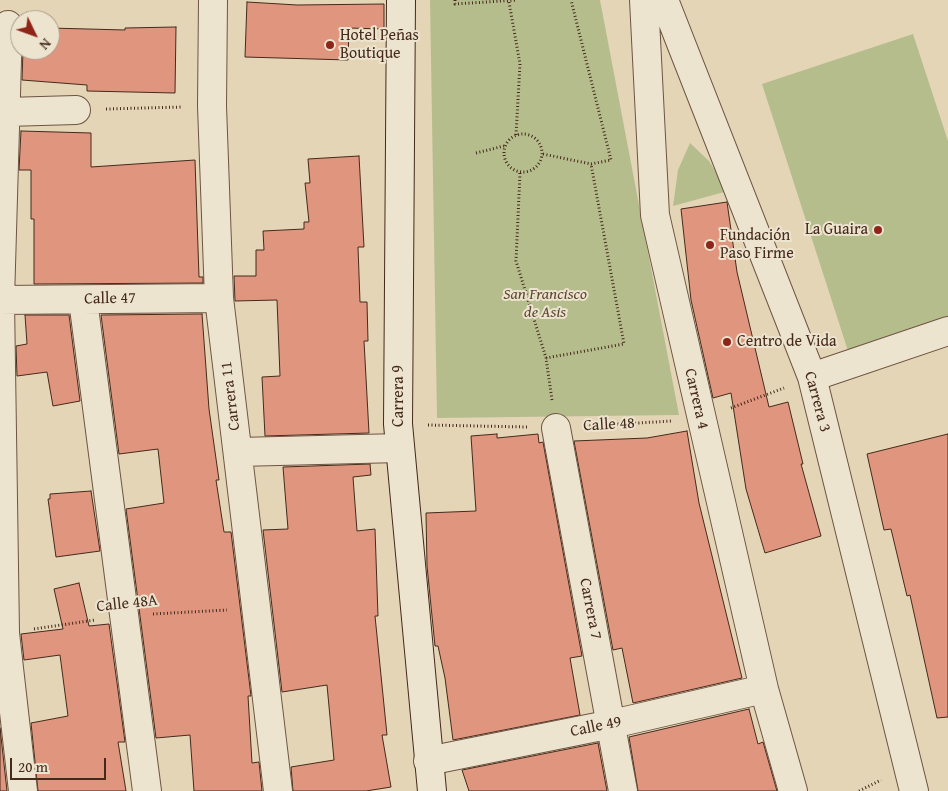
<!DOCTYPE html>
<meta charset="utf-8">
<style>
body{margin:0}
#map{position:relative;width:948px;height:791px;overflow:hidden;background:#e4d5b7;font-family:"Gentium Book Plus",serif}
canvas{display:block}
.north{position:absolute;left:10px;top:10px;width:50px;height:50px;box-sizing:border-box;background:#ede4d0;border:1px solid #aa9a88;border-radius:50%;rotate:132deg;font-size:14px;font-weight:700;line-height:20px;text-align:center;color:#452a1b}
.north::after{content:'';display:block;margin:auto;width:18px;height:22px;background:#8f2418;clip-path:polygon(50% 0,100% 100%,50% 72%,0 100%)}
.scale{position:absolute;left:10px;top:758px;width:96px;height:22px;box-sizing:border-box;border:2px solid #452a1b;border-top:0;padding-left:6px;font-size:15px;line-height:18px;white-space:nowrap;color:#452a1b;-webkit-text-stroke:4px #ede4d0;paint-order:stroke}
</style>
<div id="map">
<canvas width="948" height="791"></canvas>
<div class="north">N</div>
<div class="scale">20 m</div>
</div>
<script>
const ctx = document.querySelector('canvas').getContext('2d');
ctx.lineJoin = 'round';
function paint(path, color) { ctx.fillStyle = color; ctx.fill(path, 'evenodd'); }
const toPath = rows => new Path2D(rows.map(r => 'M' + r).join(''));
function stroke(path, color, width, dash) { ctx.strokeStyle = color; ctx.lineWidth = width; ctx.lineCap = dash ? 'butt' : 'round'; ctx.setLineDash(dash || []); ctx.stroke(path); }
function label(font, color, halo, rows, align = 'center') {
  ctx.font = font + ' "Gentium Book Plus",serif'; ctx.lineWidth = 4; ctx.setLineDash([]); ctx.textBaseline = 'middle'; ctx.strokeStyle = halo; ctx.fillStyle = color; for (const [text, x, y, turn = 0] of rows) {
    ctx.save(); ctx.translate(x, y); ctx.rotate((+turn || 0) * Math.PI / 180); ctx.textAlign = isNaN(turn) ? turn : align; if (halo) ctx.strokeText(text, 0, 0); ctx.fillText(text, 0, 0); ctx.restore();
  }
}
const green = toPath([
 [430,0,600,0,679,415,437,418],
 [913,34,948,141,948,318,848,351,762,84],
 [690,143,709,161,728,191,673,206,678,170]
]);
const building = toPath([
 [247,2,297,5,384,4,384,29,349,28,348,60,245,57,247,2],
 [176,27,175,93,87,91,87,85,22,80,23,50,50,50,50,28,125,30,125,28,176,27],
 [21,131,91,133,91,167,195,160,199,277,203,277,203,283,34,284,34,219,31,219,31,170,19,170,21,131],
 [359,156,364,247,358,247,360,302,367,302,368,341,364,341,369,433,265,436,262,377,280,376,277,300,235,301,234,276,256,276,256,250,264,250,263,231,304,229,304,222,309,222,305,183,310,183,308,159,359,156],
 [727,202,737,272,769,407,788,402,803,464,801,464,821,536,765,553,746,489,731,393,713,398,691,300,681,209,727,202],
 [202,314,209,409,219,480,216,480,224,532,231,532,251,696,248,696,252,763,259,762,262,791,194,791,190,735,156,738,126,509,164,503,158,449,119,454,101,315,202,314],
 [25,315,69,315,80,401,53,406,47,372,17,376,16,346,27,344,25,315],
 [687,431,699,503,742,678,633,703,622,648,613,650,574,441,647,438,687,431],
 [497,434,497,438,538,434,539,443,543,442,582,656,570,658,580,715,453,740,445,678,438,646,435,646,427,566,426,513,476,511,471,436,497,434],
 [948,434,948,717,937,718,910,595,907,596,891,529,884,530,867,454,948,434],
 [370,464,371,475,353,477,357,531,375,529,378,616,375,616,387,735,382,735,391,787,366,791,293,791,291,767,334,760,327,685,282,692,263,530,288,529,283,467,370,464],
 [91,491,100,551,56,557,48,499,50,499,50,494,91,491],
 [79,583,89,626,109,624,125,742,118,742,126,791,38,791,31,723,68,716,60,655,24,660,21,634,63,629,54,589,79,583],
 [749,709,758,744,763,742,777,791,638,791,629,737,749,709],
 [0,728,7,791,0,791,0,728],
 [598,743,607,791,469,791,462,770,598,743]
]);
const path = toPath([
 [455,0,455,4,517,0],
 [509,2,520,64,516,135],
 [106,109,182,107],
 '504 153a19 19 0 1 1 38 0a19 19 0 1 1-38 0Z',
 [476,153,504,146],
 [543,154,591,164,611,160,571,0],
 [520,173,516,261,546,358,552,400],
 [546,358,624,344,591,164],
 [731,408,784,388],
 [428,425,527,427],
 [586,426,672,421],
 [153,614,227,610],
 [34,629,95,620],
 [859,791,881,780]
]);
const street = toPath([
 [213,0,212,106,219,298,278,791],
 [644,0,655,215,764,689,793,791],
 [664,0,812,377,914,791],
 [8,25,0,300,5,633,23,791],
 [6,112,76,110],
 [0,300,219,298],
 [83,300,147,791],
 [812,377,948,331],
 [556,428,623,791],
 [238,452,400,448],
 [428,761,612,724,764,689]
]);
const secondary = toPath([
 [401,0,398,424,432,791]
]);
const markers = [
 [330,45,5,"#8f2418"],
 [878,230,5,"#8f2418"],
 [710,245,5,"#8f2418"],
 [727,342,5,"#8f2418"]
];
const poiNames = [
 ["Hotel Peñas",340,36],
 ["Boutique",340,54],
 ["La Guaira",868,230,"right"],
 ["Fundación",720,236],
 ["Paso Firme",720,254],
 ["Centro de Vida",737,342]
];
const parkNames = [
 ["San Francisco",545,295],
 ["de Asis",545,313]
];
const streetNames = [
 ["Calle 47",110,299,-1],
 ["Carrera 11",231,396,-97],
 ["Carrera 9",399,396,-90],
 ["Carrera 4",696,399,77],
 ["Carrera 3",817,402,75],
 ["Calle 48",609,425,-3],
 ["Calle 48A",127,604,-6],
 ["Carrera 7",590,609,79],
 ["Calle 49",596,727,-12]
];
paint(green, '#b6bd8d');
paint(building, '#e0957f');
stroke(building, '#452a1b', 1);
stroke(street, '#6d5542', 30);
stroke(secondary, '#452a1b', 30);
stroke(path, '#452a1b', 3, [1, 2.5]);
stroke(street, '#ede4d0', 28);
stroke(secondary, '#ede4d0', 28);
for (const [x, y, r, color] of markers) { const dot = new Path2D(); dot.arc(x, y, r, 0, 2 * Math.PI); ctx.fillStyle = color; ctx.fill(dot); stroke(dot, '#ede4d0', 2); }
label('16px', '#452a1b', '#ede4d0', poiNames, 'left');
label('italic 16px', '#5c4732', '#ede4d0', parkNames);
label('16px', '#452a1b', '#ede4d0', streetNames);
</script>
